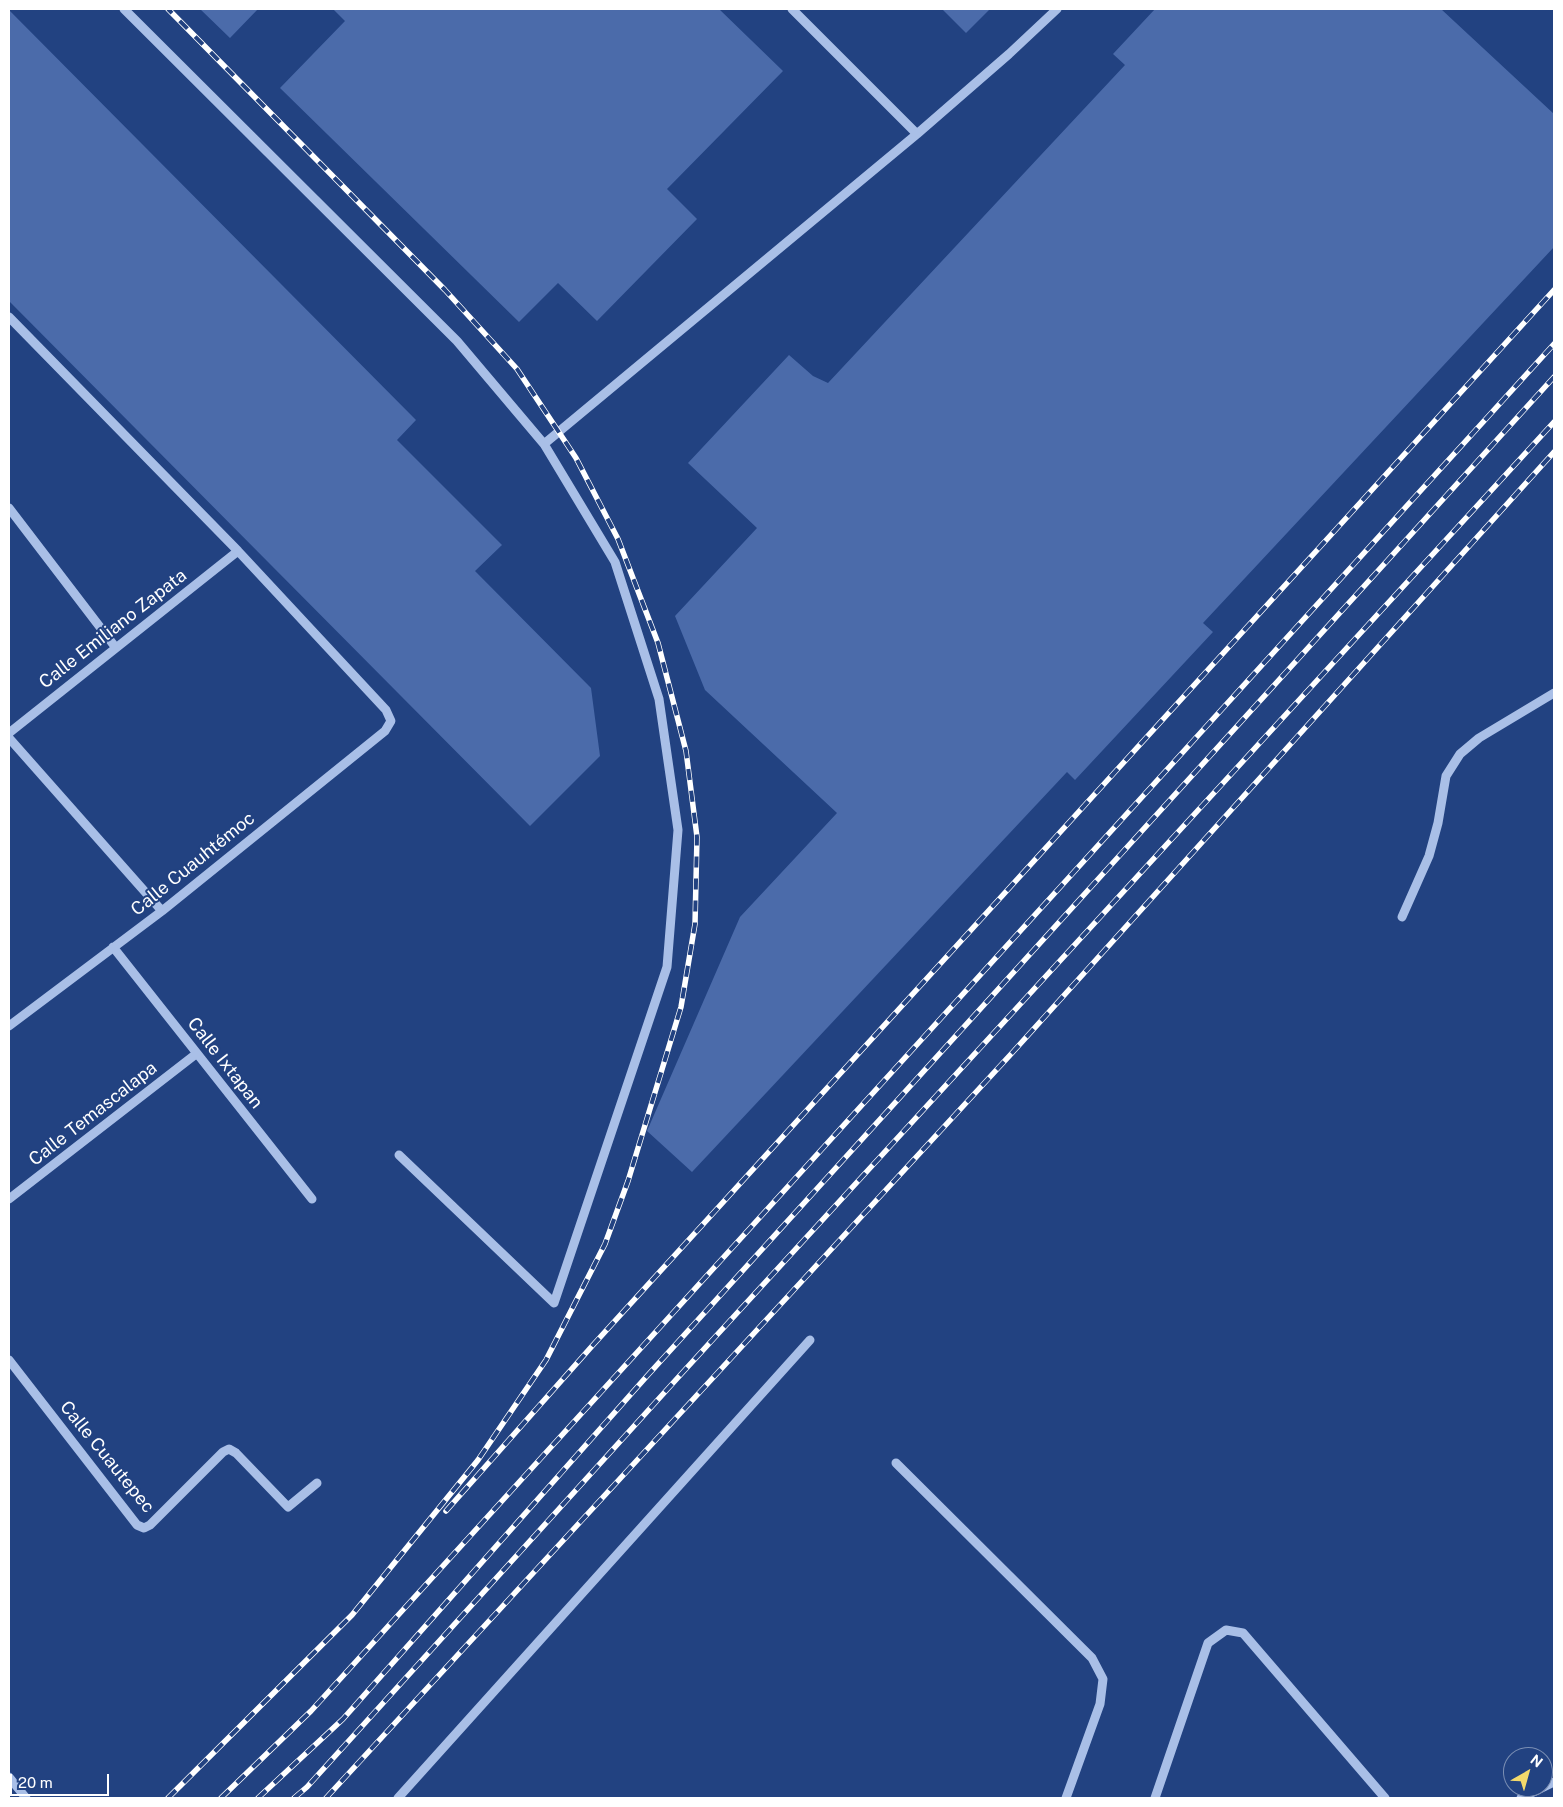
<!DOCTYPE html>
<meta charset="utf-8">
<style>
body{margin:0}
#map{position:relative;width:1563px;height:1807px;overflow:hidden;background:#224281;font-family:"Public Sans",sans-serif}
canvas{display:block}
.frame{position:absolute;inset:0;border:10px solid #fff;pointer-events:none}
.north{position:absolute;left:1503px;top:1747px;width:50px;height:50px;box-sizing:border-box;background:#224281;border:1px solid #7a8eb3;border-radius:50%;rotate:38deg;font-size:14px;font-weight:700;line-height:20px;text-align:center;color:#fff}
.north::after{content:'';display:block;margin:auto;width:18px;height:22px;background:#f3d96b;clip-path:polygon(50% 0,100% 100%,50% 72%,0 100%)}
.scale{position:absolute;left:10px;top:1774px;width:99px;height:22px;box-sizing:border-box;border:2px solid #fff;border-top:0;padding-left:6px;font-size:15px;line-height:18px;white-space:nowrap;color:#fff;-webkit-text-stroke:4px #224281;paint-order:stroke}
</style>
<div id="map">
<canvas width="1563" height="1807"></canvas>
<div class="frame"></div>
<div class="north">N</div>
<div class="scale">20 m</div>
</div>
<script>
const ctx = document.querySelector('canvas').getContext('2d');
ctx.lineJoin = 'round';
function paint(path, color) { ctx.fillStyle = color; ctx.fill(path, 'evenodd'); }
const toPath = rows => new Path2D(rows.map(r => 'M' + r).join(''));
function stroke(path, color, width, dash) { ctx.strokeStyle = color; ctx.lineWidth = width; ctx.lineCap = dash ? 'butt' : 'round'; ctx.setLineDash(dash || []); ctx.stroke(path); }
function label(font, color, halo, rows, align = 'center') {
  ctx.font = font + ' "Public Sans",sans-serif'; ctx.lineWidth = 4; ctx.setLineDash([]); ctx.textBaseline = 'middle'; ctx.strokeStyle = halo; ctx.fillStyle = color; for (const [text, x, y, turn = 0] of rows) {
    ctx.save(); ctx.translate(x, y); ctx.rotate((+turn || 0) * Math.PI / 180); ctx.textAlign = isNaN(turn) ? turn : align; if (halo) ctx.strokeText(text, 0, 0); ctx.fillText(text, 0, 0); ctx.restore();
  }
}
const building = toPath([
 [200,9,258,9,230,38],
 [333,9,719,9,783,71,667,189,697,219,597,321,558,283,519,322,280,88,345,21],
 [942,9,990,9,966,33],
 [1155,9,1441,9,1554,114,1554,247,1203,623,1213,632,1075,780,1067,772,692,1172,647,1131,740,917,837,813,705,690,675,616,757,528,688,463,789,355,813,376,828,383,1125,65,1113,54],
 [9,10,416,420,397,440,502,545,475,571,591,688,600,756,530,826,9,301]
]);
const minor = toPath([
 [124,9,457,341,544,444,615,562,659,699,678,830,667,967,554,1303,399,1155],
 [792,9,917,134],
 [9,317,238,551,386,710,391,721,385,731,162,911,9,1026],
 [544,444,917,134,1009,54,1057,9],
 [9,508,116,648],
 [9,733,238,551],
 [9,738,162,911],
 [1402,917,1429,856,1438,823,1446,776,1460,754,1479,738,1554,693],
 [113,947,312,1199],
 [9,1199,196,1054],
 [9,1360,137,1525,144,1528,150,1525,223,1452,229,1449,236,1453,288,1507,317,1483],
 [896,1463,1092,1658,1103,1679,1100,1704,1066,1798],
 [9,1777,26,1798],
 [398,1798,810,1340],
 [1155,1798,1208,1643,1226,1630,1243,1633,1385,1798],
 [1521,1798,1554,1782]
]);
const rail = toPath([
 [446,1511,593,1345,1554,290],
 [168,1798,352,1615,478,1460,546,1360,605,1244,628,1181,681,1007,695,924,697,837,686,751,658,643,618,539,576,458,517,369,445,290,168,9],
 [221,1798,311,1711,1554,344],
 [258,1798,343,1719,647,1376,1554,377],
 [294,1798,307,1787,683,1372,1554,422],
 [326,1798,1012,1053,1554,452]
]);
const streetNames = [
 ["Calle Emiliano Zapata",113,629,-38],
 ["Calle Cuauhtémoc",193,864,-39],
 ["Calle Ixtapan",225,1063,52],
 ["Calle Temascalapa",93,1114,-38],
 ["Calle Cuautepec",107,1457,51]
];
paint(building, '#4b6baa');
stroke(minor, '#a9bfe7', 9);
stroke(rail, '#fff', 5.5);
stroke(rail, '#224281', 4, [11]);
label('18px', '#fff', '#224281', streetNames);
</script>
